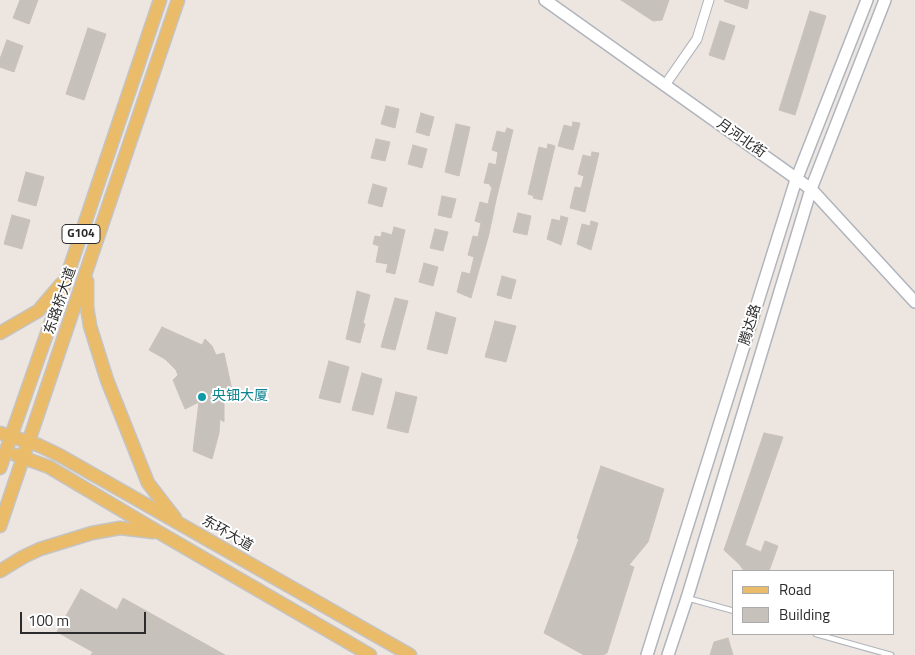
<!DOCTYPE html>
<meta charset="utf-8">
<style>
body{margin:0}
#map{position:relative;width:915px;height:655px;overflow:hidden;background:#ede6e0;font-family:"Titillium Web",sans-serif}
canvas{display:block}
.legend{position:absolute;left:732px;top:570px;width:162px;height:65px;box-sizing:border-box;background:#fff;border:1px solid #ababab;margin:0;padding:6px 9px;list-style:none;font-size:15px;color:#2c2c2c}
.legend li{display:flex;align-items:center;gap:10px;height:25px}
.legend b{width:25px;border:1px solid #ababab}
.scale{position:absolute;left:20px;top:612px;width:126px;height:22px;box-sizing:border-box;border:2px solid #2c2c2c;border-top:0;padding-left:6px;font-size:15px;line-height:18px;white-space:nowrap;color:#2c2c2c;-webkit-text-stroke:4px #fff;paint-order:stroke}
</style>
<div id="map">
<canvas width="915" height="655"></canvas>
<ul class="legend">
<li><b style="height:6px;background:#eabb68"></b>Road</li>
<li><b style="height:14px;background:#c6c1bb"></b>Building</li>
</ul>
<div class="scale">100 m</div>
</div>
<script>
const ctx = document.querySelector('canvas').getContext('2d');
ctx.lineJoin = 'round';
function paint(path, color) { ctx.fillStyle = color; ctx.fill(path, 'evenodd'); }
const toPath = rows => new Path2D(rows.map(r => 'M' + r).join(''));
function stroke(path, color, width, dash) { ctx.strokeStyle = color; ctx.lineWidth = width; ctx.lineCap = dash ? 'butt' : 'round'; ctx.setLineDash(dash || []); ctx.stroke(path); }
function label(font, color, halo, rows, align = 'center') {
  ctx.font = font + ' "Titillium Web","Noto Sans SC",sans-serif'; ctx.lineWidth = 4; ctx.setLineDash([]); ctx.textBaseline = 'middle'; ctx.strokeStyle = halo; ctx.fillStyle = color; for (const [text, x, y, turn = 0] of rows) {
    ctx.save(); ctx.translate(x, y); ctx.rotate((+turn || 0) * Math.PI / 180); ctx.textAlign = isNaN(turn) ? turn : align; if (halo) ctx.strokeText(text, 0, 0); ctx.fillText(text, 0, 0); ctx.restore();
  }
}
const building = toPath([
 [20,0,38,0,29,24,13,18,20,0],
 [621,0,669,0,662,20,653,21,621,0],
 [725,0,749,0,747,9,724,1,725,0],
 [810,11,826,16,795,115,779,110,810,11],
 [720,21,735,26,724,60,709,55,720,21],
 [88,28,106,34,84,100,66,94,88,28],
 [7,40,23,46,14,72,0,67,0,59,7,40],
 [386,106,399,109,395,128,381,124,386,106],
 [421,113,434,117,429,136,416,132,421,113],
 [573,122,580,123,573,150,558,146,564,125,572,127,573,122],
 [456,124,470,127,459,176,445,172,456,124],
 [507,128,513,130,496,200,489,234,471,298,457,292,462,272,470,274,474,257,468,255,473,236,478,237,481,223,475,221,480,202,488,204,492,187,490,186,490,184,484,183,489,163,496,165,498,152,492,150,497,131,505,133,507,128],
 [376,139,390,142,385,161,371,158,376,139],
 [548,144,555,146,542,200,533,198,534,196,528,194,539,147,547,149,548,144],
 [413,145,427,149,422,168,408,164,413,145],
 [592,152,599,153,585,212,570,208,575,187,581,188,584,176,578,174,583,155,591,157,592,152],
 [26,172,44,177,36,206,18,201,26,172],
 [373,184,387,188,382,207,368,203,373,184],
 [442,196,456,199,451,218,438,215,442,196],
 [518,213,531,216,527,235,513,232,518,213],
 [12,215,30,220,22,249,4,244,12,215],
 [561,216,568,218,561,245,547,239,552,219,560,221,561,216],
 [591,221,598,223,591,250,577,244,582,224,590,226,591,221],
 [394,227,405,230,395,274,386,272,388,264,376,262,379,246,373,244,375,236,381,237,382,232,392,235,394,227],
 [435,229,448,232,443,251,430,248,435,229],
 [424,263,438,267,433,286,419,282,424,263],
 [502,276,516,280,511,299,497,295,502,276],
 [357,291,370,295,363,323,365,324,360,343,346,339,357,291],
 [395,298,408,301,395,350,381,347,395,298],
 [436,312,456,318,447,354,427,349,436,312],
 [495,321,516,326,506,362,485,357,495,321],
 [162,327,202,345,205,339,212,346,216,355,224,353,232,390,224,392,224,422,220,419,219,433,212,459,193,451,199,402,185,409,173,380,178,375,176,370,165,359,149,350,162,327],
 [329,361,349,367,340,403,319,398,329,361],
 [362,373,382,379,373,415,352,410,362,373],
 [396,392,417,397,408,433,387,428,396,392],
 [764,433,783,437,745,545,761,552,765,541,778,546,769,571,744,571,740,565,724,550,764,433],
 [601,466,664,489,648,542,629,565,634,567,607,653,603,655,584,655,544,633,579,539,577,538,601,466],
 [81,589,117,610,123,598,225,655,91,655,93,652,57,632,81,589],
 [728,638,733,655,710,655,714,642,728,638]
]);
const lane = toPath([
 [687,598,734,611],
 [816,634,891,655]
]);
const street = toPath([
 [665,85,697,39,709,0]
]);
const secondary = toPath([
 [545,0,811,189,915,302],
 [647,655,795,183,867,0],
 [668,655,687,598,811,189,885,0]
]);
const primary = toPath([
 [87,281,87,307,90,326,107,380,148,483,175,518],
 [0,333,38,311,61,284],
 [0,433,38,445,59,455,410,655],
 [16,455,49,467,160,533,370,655],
 [0,468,67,276,160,0],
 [0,526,178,0],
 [0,571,23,557,40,549,92,533,120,528,153,532]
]);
const markers = [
 [202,397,5,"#0f9aa8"]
];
const shields = [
 [81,234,38]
];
const shieldNames = [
 ["G104",81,234]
];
const streetNames = [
 ["月河北街",741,139,35],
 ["东路桥大道",61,301,-71],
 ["腾达路",751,325,-73],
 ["东环大道",227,534,30]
];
const cultureNames = [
 ["央钿大厦",212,397]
];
paint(building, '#c6c1bb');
stroke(building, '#c9c1b9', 1);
stroke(lane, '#b0b4bc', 7);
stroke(street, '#b0b4bc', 11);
stroke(secondary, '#b0b4bc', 14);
stroke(primary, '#c4c4c4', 15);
stroke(lane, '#fff', 4.5);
stroke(street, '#fff', 9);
stroke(secondary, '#fff', 11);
stroke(primary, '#eabb68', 12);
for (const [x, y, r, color] of markers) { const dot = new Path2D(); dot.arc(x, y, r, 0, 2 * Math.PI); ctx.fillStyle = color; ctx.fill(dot); stroke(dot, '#fff', 2); }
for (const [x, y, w] of shields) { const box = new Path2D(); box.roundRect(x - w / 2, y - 9.5, w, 19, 4); ctx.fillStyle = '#fff'; ctx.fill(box); stroke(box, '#2c2c2c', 1); }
label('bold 12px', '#2c2c2c', null, shieldNames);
label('14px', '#2c2c2c', '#fff', streetNames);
label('14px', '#0d838f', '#fff', cultureNames, 'left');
</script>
